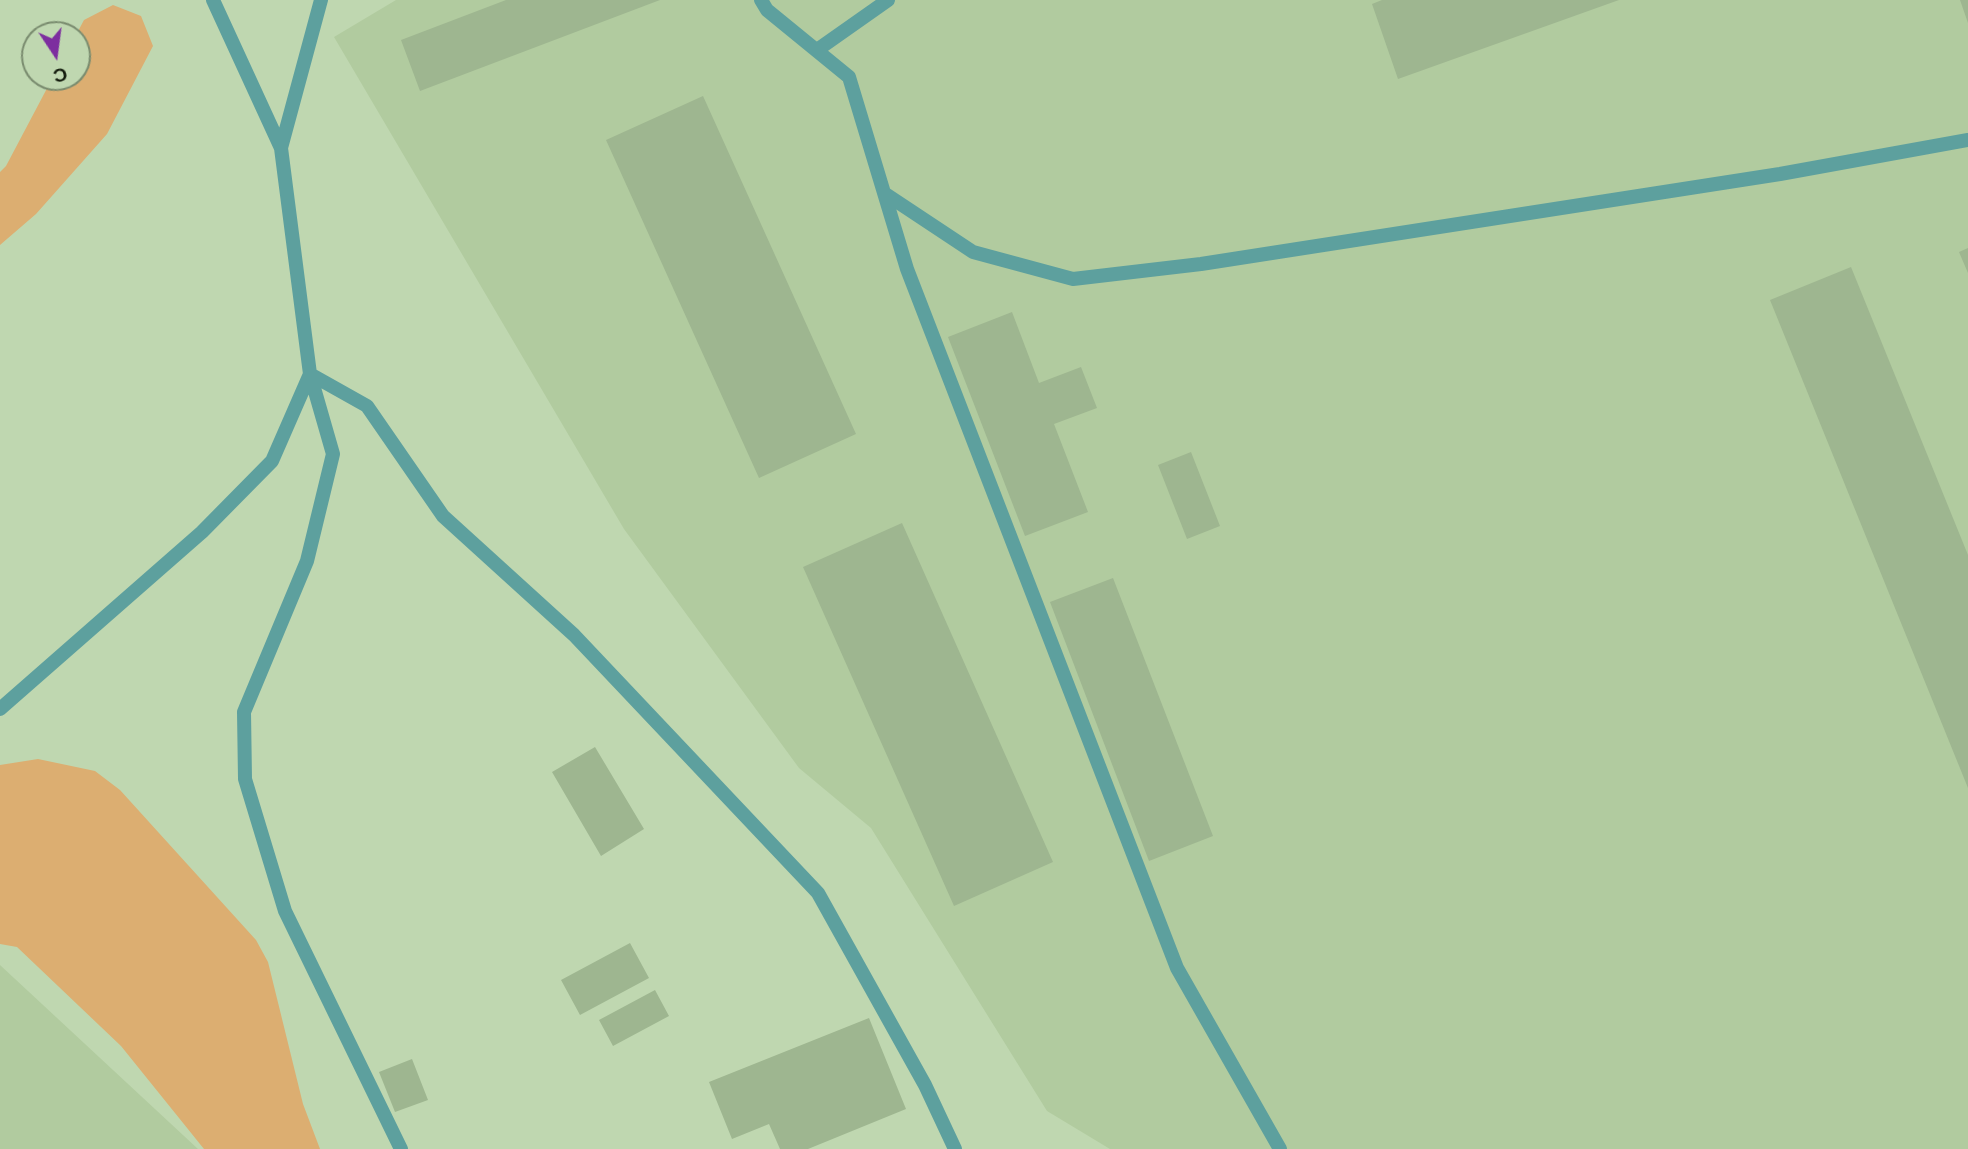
<!DOCTYPE html>
<meta charset="utf-8">
<style>
body{margin:0}
#map{position:relative;width:1968px;height:1149px;overflow:hidden;background:#bfd7b0;font-family:"DM Sans",sans-serif}
canvas{display:block}
.north{position:absolute;left:21px;top:21px;width:70px;height:70px;box-sizing:border-box;background:#bfd7b0;border:2px solid #798b6e;border-radius:50%;rotate:167deg;font-size:19px;font-weight:700;line-height:28px;text-align:center;color:#10180a}
.north::after{content:'';display:block;margin:auto;width:24px;height:32px;background:#7d2e9f;clip-path:polygon(50% 0,100% 100%,50% 72%,0 100%)}
</style>
<div id="map">
<canvas width="1968" height="1149"></canvas>
<div class="north">С</div>
</div>
<script>
const ctx = document.querySelector('canvas').getContext('2d');
ctx.lineJoin = 'round';
function paint(path, color) { ctx.fillStyle = color; ctx.fill(path, 'evenodd'); }
const toPath = rows => new Path2D(rows.map(r => 'M' + r).join(''));
function stroke(path, color, width, dash) { ctx.strokeStyle = color; ctx.lineWidth = width; ctx.lineCap = dash ? 'butt' : 'round'; ctx.setLineDash(dash || []); ctx.stroke(path); }
const built = toPath([
 [396,0,1968,0,1968,1149,1110,1149,1047,1111,871,828,799,768,624,529,334,37],
 [0,965,198,1149,0,1149]
]);
const green = toPath([
 [113,5,141,16,153,46,107,134,36,214,0,245,0,172,6,166,53,77,77,77,76,35,84,20],
 [38,759,95,771,120,790,256,940,268,962,303,1104,320,1149,204,1149,121,1046,17,947,0,944,0,765]
]);
const building = toPath([
 [506,0,660,0,420,91,401,40],
 [1382,0,1619,0,1398,79,1372,4],
 [1960,0,1968,0,1968,23],
 [703,96,856,434,759,478,606,140],
 [1968,248,1968,273,1959,252],
 [1851,267,1968,555,1968,788,1770,300],
 [1012,312,1039,383,1081,367,1097,408,1054,424,1088,512,1025,536,948,337],
 [1191,452,1220,526,1187,539,1158,465],
 [902,523,1053,862,954,906,803,567],
 [1113,578,1213,836,1149,861,1050,602],
 [595,747,644,829,601,856,552,772],
 [630,943,649,978,580,1015,561,980],
 [655,990,669,1016,613,1046,599,1020],
 [869,1018,906,1109,808,1149,780,1149,769,1124,732,1139,709,1082],
 [412,1059,428,1100,395,1112,379,1072]
]);
const service = toPath([
 [213,0,281,148],
 [761,0,767,10,849,77,907,269,1177,968,1280,1149],
 [817,50,888,0],
 [884,193,973,252,1073,279,1201,264,1780,174,1968,140],
 [0,709,202,532,272,461,310,374,281,148,321,0],
 [401,1149,285,911,245,779,244,712,307,561,333,454,310,374,367,406,443,516,574,635,818,893,925,1085,955,1149]
]);
paint(built, '#b1cb9f');
paint(green, '#dcae71');
paint(building, '#9eb690');
stroke(service, '#5da09e', 14);
</script>
